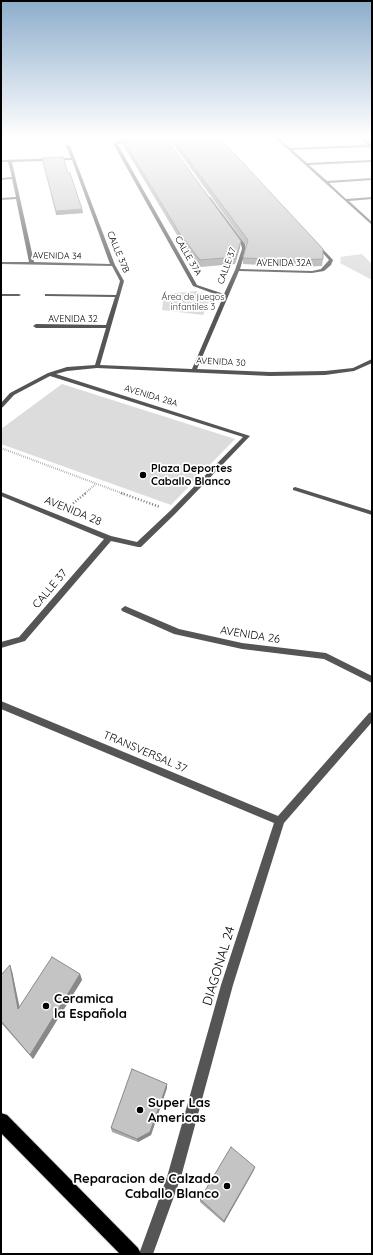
<!DOCTYPE html>
<meta charset="utf-8">
<style>
body{margin:0}
#map{position:relative;width:373px;height:1255px;overflow:hidden;background:#fff;font-family:Quicksand,sans-serif}
canvas{display:block}
.frame{position:absolute;inset:0;border:2px solid #000;pointer-events:none}
</style>
<div id="map">
<canvas width="373" height="1255"></canvas>
<div class="frame"></div>
</div>
<script>
const ctx = document.querySelector('canvas').getContext('2d');
ctx.lineJoin = 'round';
function paint(path, color) { ctx.fillStyle = color; ctx.fill(path, 'evenodd'); }
const toPath = rows => new Path2D(rows.map(r => 'M' + r).join(''));
function stroke(path, color, width, dash) { ctx.strokeStyle = color; ctx.lineWidth = width; ctx.lineCap = dash ? 'butt' : 'round'; ctx.setLineDash(dash || []); ctx.stroke(path); }
function label(font, color, halo, rows, align = 'center') {
  ctx.font = font + ' Quicksand,sans-serif'; ctx.lineWidth = 3.5; ctx.setLineDash([]); ctx.textBaseline = 'middle'; ctx.strokeStyle = halo; ctx.fillStyle = color; for (const [text, x, y, turn = 0] of rows) {
    ctx.save(); ctx.translate(x, y); ctx.rotate((+turn || 0) * Math.PI / 180); ctx.textAlign = isNaN(turn) ? turn : align; if (halo) ctx.strokeText(text, 0, 0); ctx.fillText(text, 0, 0); ctx.restore();
  }
}
const green = toPath([
 [362,254,372,264,372,280,340,263,341,260,340,257],
 [196,291,211,297,203,315,162,310,164,294],
 [62,384,235,439,171,505,1,444,1,429]
]);
const pathFar1 = toPath([
 [1,448,124,494],
 [84,494,96,484]
]);
const path = toPath([
 [121,493,160,507],
 [66,509,86,493]
]);
const street = toPath([
 [273,136,276,136,290,148,368,145,358,136,361,136,372,145,372,148,370,147,292,150,307,163,372,160,372,162,309,165,327,181,372,178,372,180,329,183,346,199,372,197,372,199,349,201,372,222,372,225,273,136],
 [133,140,134,142,118,144,118,145,197,285,224,294,235,270,242,249,241,244,208,198,210,197,245,244,246,249,240,269,312,271,321,269,329,260,314,243,316,242,333,260,331,265,324,271,312,273,239,271,197,369,270,372,325,371,353,368,372,359,372,363,354,371,325,375,270,376,97,368,67,371,56,374,250,436,175,514,141,547,138,547,111,541,25,641,1,648,1,642,19,637,104,539,1,496,1,492,111,536,137,542,171,510,243,437,50,376,14,395,3,407,1,408,1,403,10,393,48,373,67,367,95,365,106,328,36,328,33,326,36,324,106,325,115,297,47,296,45,296,45,294,116,295,120,281,112,266,1,264,1,262,29,262,16,199,1,200,1,198,16,197,12,179,1,180,1,178,12,177,8,162,1,162,1,160,71,158,66,146,68,145,70,146,115,265,124,281,100,365,192,369,223,297,193,286,114,145,115,142,133,140],
 [72,160,110,264,34,262,12,162,72,160],
 [1,294,19,294,21,295,19,296,1,296,1,294],
 [295,487,372,511,372,515,293,490,293,488,295,487],
 [125,606,179,629,242,643,326,653,372,676,372,683,324,659,242,649,174,634,122,611,121,609,125,606],
 [1,701,278,816,369,713,372,712,372,722,284,823,233,985,181,1177,153,1254,139,1254,167,1177,221,985,274,823,1,709,1,701]
]);
const primary = toPath([
 [1,1113,7,1115,138,1248,141,1254,120,1254,1,1133,1,1113]
]);
const wall = toPath([
 [171,136,323,259,322,266,296,267,243,264,243,258,246,245,171,141],
 [123,140,240,247,235,264,200,267,180,240,123,145],
 [42,158,68,173,82,209,83,213,56,215],
 [12,971,19,1007,80,974,82,980,33,1059,2,1024,1,1026,1,975],
 [167,1084,167,1088,151,1135,138,1142,112,1132,111,1128],
 [254,1170,224,1223,200,1202,200,1199]
]);
const shadedWall = toPath([
 [82,209,83,213,56,215,56,211],
 [241,241,240,247,235,264,236,257],
 [10,965,12,971,21,1014,18,1009],
 [80,974,82,980,33,1059,30,1055],
 [167,1084,167,1088,151,1135,138,1142,137,1139],
 [255,1167,254,1170,224,1223,224,1221]
]);
const building = toPath([
 [164,136,241,241,236,257,200,260,180,234,123,140,164,136],
 [171,136,218,136,323,249,323,259,297,260,243,258,248,240,171,136],
 [63,157,68,173,70,173,82,209,56,211,42,158,63,157],
 [52,957,80,974,30,1055,1,1021,1,975,10,965,18,1009,52,957],
 [132,1069,167,1084,150,1132,137,1139,111,1128,132,1069],
 [231,1147,255,1167,224,1221,200,1199,231,1147]
]);
const markers = [
 [143,475,4,"#000"],
 [46,1006,4,"#000"],
 [140,1110,4,"#000"],
 [227,1186,4,"#000"]
];
const farStreetnames = [
 ["CALLE 37B",118,252,67],
 ["AVENIDA 34",57,256,1],
 ["CALLE 37A",188,256,60],
 ["AVENIDA 32A",284,263],
 ["CALLE 37",227,266,-70],
 ["AVENIDA 32",73,319],
 ["AVENIDA 30",221,362,3],
 ["AVENIDA 28A",151,396,17]
];
const farParknames = [
 ["Área de juegos",193,297],
 ["infantiles 3",193,307]
];
const poiNames = [
 ["Plaza Deportes",151,469],
 ["Caballo Blanco",151,482]
];
const streetNames = [
 ["AVENIDA 28",73,511,22],
 ["CALLE 37",50,589,-50],
 ["AVENIDA 26",250,635,9],
 ["TRANSVERSAL 37",145,752,23]
];
const nearStreetnames = [
 ["DIAGONAL 24",219,966,-73]
];
const nearPoinames = [
 ["Ceramica",54,999],
 ["la Española",54,1014],
 ["Super Las",148,1103],
 ["Americas",148,1118],
 ["Reparacion de Calzado",219,1179,"right"],
 ["Caballo Blanco",219,1194,"right"]
];
paint(green, '#dcdcdc');
stroke(primary, '#dbdbdb', 2);
stroke(pathFar1, '#777', 2, [0.5, 1.5]);
stroke(path, '#777', 2.5, [1, 2]);
paint(street, '#555');
paint(primary, '#000');
paint(wall, '#a9a9a9');
paint(shadedWall, '#898989');
paint(building, '#c4c4c4');
stroke(building, '#898989', 1);
const sky = ctx.createLinearGradient(0, 0, 0, 311);
sky.addColorStop(0, '#8cadcc');
sky.addColorStop(0.44, '#fff');
sky.addColorStop(1, '#ffffff00');
ctx.fillStyle = sky;
ctx.fillRect(0, 0, 373, 311);
for (const [x, y, r, color] of markers) { const dot = new Path2D(); dot.arc(x, y, r, 0, 2 * Math.PI); ctx.fillStyle = color; ctx.fill(dot); stroke(dot, '#fff', 1.5); }
label('9px', '#000', '#fff', farStreetnames);
label('9px', '#333', '#fff', farParknames);
label('bold 11px', '#000', '#fff', poiNames, 'left');
label('11px', '#000', '#fff', streetNames);
label('13px', '#000', '#fff', nearStreetnames);
label('bold 13px', '#000', '#fff', nearPoinames, 'left');
</script>
